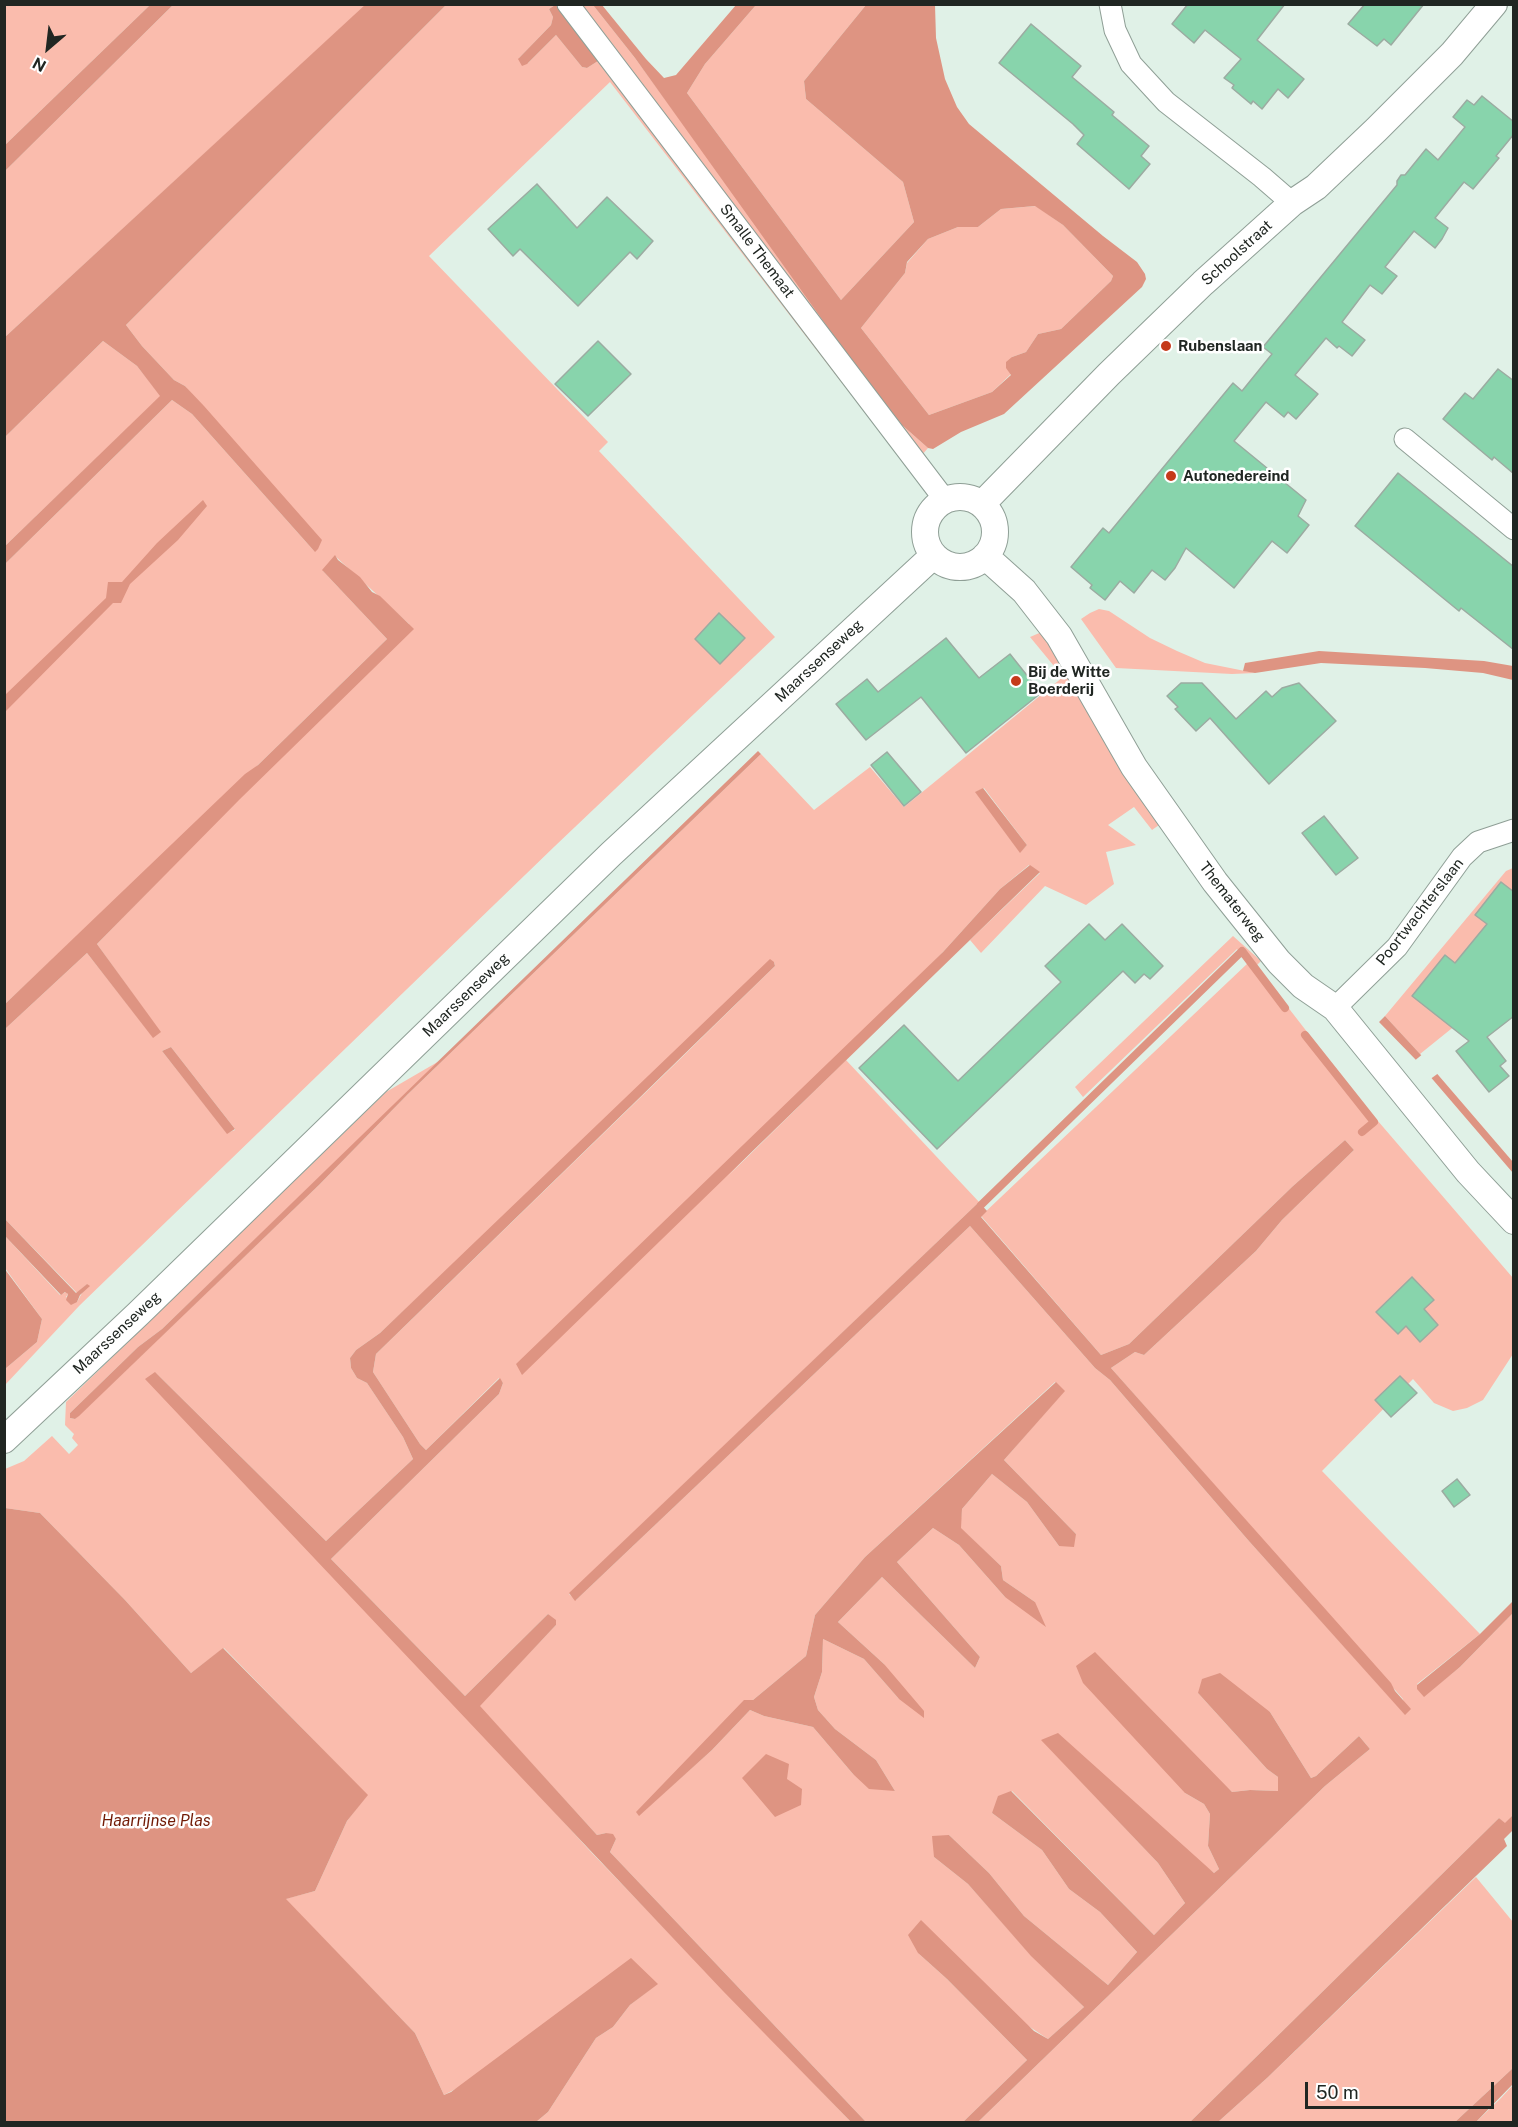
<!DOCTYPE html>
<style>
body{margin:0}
#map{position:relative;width:1518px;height:2127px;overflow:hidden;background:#e0f1e7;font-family:"Public Sans",sans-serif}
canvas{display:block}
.frame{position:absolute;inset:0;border:6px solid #202622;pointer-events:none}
.north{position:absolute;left:18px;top:18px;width:60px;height:60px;-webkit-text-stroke:4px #fff;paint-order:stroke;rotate:208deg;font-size:16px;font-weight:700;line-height:24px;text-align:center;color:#202622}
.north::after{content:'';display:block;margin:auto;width:21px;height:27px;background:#202622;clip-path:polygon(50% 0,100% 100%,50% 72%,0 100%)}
.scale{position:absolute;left:1305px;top:2082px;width:189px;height:27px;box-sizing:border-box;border:3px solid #202622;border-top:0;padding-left:8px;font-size:18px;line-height:21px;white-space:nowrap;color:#202622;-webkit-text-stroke:4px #fff;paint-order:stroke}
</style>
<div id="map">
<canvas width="1518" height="2127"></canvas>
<div class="frame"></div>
<div class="north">N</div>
<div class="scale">50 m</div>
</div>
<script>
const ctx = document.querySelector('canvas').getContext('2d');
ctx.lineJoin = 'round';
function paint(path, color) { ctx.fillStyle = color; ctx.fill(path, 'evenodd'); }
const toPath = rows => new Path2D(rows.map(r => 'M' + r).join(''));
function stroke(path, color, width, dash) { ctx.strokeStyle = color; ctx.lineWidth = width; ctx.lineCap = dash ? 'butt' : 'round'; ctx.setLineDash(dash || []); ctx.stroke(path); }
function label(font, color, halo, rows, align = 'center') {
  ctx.font = font + ' "Public Sans",sans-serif'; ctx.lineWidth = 5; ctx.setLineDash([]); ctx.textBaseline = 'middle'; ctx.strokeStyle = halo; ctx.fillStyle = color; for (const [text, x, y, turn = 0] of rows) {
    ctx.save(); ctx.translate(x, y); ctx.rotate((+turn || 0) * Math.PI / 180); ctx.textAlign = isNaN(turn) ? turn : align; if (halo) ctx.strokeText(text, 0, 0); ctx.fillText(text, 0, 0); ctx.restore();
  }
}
const green = toPath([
 [5,5,150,5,5,145],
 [173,5,366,5,5,337,5,171],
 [446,5,593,5,635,58,902,425,928,448,909,470,610,82,429,256,608,442,599,451,775,637,555,846,80,1305,5,1385,5,1369,37,1342,42,1319,5,1268,5,1236,60,1295,66,1292,68,1294,66,1297,77,1302,87,1284,77,1293,5,1219,5,1029,87,953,153,1037,160,1032,97,944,409,624,335,556,323,571,387,639,258,765,5,1004,5,564,172,400,192,414,315,552,185,386,174,380,142,346,126,325],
 [555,5,598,61,587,68,582,67,556,35,528,63,519,58,551,25,553,17,549,9],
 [171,1047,235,1129,235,1130,227,1133,162,1051],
 [756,5,866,5,804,81,806,99,903,182,914,222,841,300,687,93,705,64],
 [1036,206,1063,225,1113,276,1111,281,1061,329,1038,334,1026,352,1012,357,1011,374,992,392,929,415,861,328,905,273,907,263,928,239,958,227,978,227,1001,209],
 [103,341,137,366,161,396,5,546,5,437],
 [1099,609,1109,611,1150,638,1177,651,1205,663,1255,673,1232,674,1116,668,1081,619,1090,613],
 [1044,631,1131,785,1159,825,1152,830,1134,807,1108,825,1136,845,1106,852,1114,884,1086,905,1045,886,981,953,970,940,1040,873,1029,865,1000,889,943,952,728,1176,846,1060,979,1202,569,1594,576,1600,970,1226,1095,1368,1110,1380,1248,1540,1405,1714,1403,1699,1111,1368,1135,1352,1144,1355,1256,1251,1282,1220,1354,1150,1345,1140,1293,1186,1129,1344,1101,1355,981,1216,1248,963,1237,949,1083,1097,1075,1087,1233,936,1261,961,1256,966,1359,1099,1513,1278,1513,1354,1483,1400,1467,1408,1453,1411,1434,1403,1413,1379,1322,1471,1480,1634,1417,1684,1424,1696,1460,1667,1513,1613,1513,1815,1505,1824,1499,1818,1190,2122,978,2122,1325,1786,1370,1749,1359,1736,1316,1776,1311,1778,1270,1712,1198,1693,1267,1769,1278,1777,1278,1791,1250,1790,1232,1792,1206,1769,1185,1793,1204,1804,1210,1814,1208,1846,1219,1869,1214,1873,1042,1740,1158,1863,1185,1903,1154,1935,1012,1791,992,1813,1042,1850,1069,1889,1100,1912,1137,1952,1108,1985,1024,1916,989,1873,949,1835,934,1857,968,1884,1031,1955,1084,2007,1048,2039,918,1953,947,1979,1027,2060,963,2122,866,2122,610,1852,616,1839,606,1833,597,1835,479,1706,556,1625,548,1614,465,1696,331,1559,499,1394,503,1383,499,1378,426,1450,420,1444,373,1372,376,1354,677,1062,775,966,774,962,380,1333,356,1350,350,1358,351,1368,357,1378,367,1383,403,1437,413,1459,326,1541,155,1372,591,1852,851,2122,536,2122,548,2112,596,2038,613,2027,630,2005,657,1984,444,2095,415,2033,285,1899,315,1891,347,1821,367,1795,224,1648,191,1673,125,1600,40,1513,5,1508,5,1469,24,1461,52,1436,69,1454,78,1445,72,1438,74,1434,65,1425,66,1402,386,1092,441,1060,162,1329,138,1347,70,1413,70,1418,75,1419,319,1185,408,1094,761,754,814,810,870,767,904,807,1063,677,1030,637],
 [984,788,1027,845,1020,852,976,792],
 [1055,1382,1064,1391,1004,1460,1076,1534,1059,1546,1027,1502,992,1474,962,1509,960,1528,1001,1566,1003,1580,1035,1602,1005,1597,959,1545,933,1528,897,1562,980,1657,975,1668,882,1577,838,1622,884,1664,899,1699,864,1659,823,1639,822,1672,814,1697,818,1710,835,1729,876,1760,895,1791,853,1774,813,1727,764,1716,750,1710,712,1750,639,1815,753,1700,806,1656,815,1615,865,1557],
 [1513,868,1513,979,1420,1054,1385,1016,1506,871],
 [1476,1877,1513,1922,1513,2068,1455,2122,1218,2122,1267,2078],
 [1513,2085,1513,2122,1476,2122,1501,2098]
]);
const water = toPath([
 [366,4,446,5,126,325,142,346,174,380,185,386,204,406,322,540,318,549,315,552,192,414,172,400,5,564,5,546,160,396,137,366,103,341,5,437,5,337],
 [150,5,173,5,5,171,5,145],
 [555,5,565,12,598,54,598,61,587,68,582,67,556,35,527,64,522,66,518,59,551,25,553,17,549,9],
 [593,5,602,5,646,59,664,78,676,75,736,5,756,5,705,64,687,93,841,300,914,222,903,182,806,99,804,81,866,5,935,5,936,38,945,79,957,107,969,124,1103,236,1137,262,1145,274,1146,279,1142,287,1004,414,961,432,933,449,928,448,902,425,849,357,635,58],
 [1035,206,1063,225,1113,276,1111,281,1061,329,1038,334,1026,352,1012,357,1006,362,1006,368,1011,375,992,392,929,415,861,328,905,273,907,262,928,239,958,227,978,227,1001,209],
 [203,500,207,506,178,540,130,584,121,603,113,603,5,712,5,695,106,598,108,582,122,582,157,543],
 [335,555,338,560,360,577,372,592,380,596,414,629,240,799,97,944,161,1032,153,1038,87,953,5,1029,5,1004,245,774,258,765,387,639,322,570],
 [1319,651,1484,661,1513,666,1513,680,1483,673,1425,668,1321,663,1255,673,1243,671,1245,663],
 [758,751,761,754,408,1094,319,1185,79,1416,75,1419,70,1418,70,1413,138,1347,162,1329],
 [983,788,1027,845,1020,853,975,792],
 [1030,865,1040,872,522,1375,516,1364,943,952,1000,889],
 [770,959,774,962,775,966,376,1354,373,1372,420,1444,426,1450,500,1378,503,1383,499,1394,331,1559,465,1696,548,1614,556,1620,556,1625,480,1706,597,1835,606,1833,613,1834,616,1839,610,1852,866,2122,851,2122,723,1991,145,1379,155,1372,326,1541,413,1459,403,1437,367,1383,357,1378,351,1368,350,1358,356,1350,380,1333],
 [1385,1016,1421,1055,1513,1162,1513,1173,1416,1060,1379,1022],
 [171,1047,235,1129,227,1134,162,1051],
 [1345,1140,1354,1150,1282,1220,1256,1251,1144,1355,1135,1352,1111,1368,1391,1683,1395,1691,1411,1709,1405,1715,1248,1540,1110,1380,1095,1368,970,1226,575,1601,569,1593,979,1202,987,1211,981,1217,1101,1355,1129,1344,1293,1186],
 [5,1219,76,1293,87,1284,90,1286,80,1295,77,1302,71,1305,66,1300,68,1294,65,1292,61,1295,5,1236],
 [4,1268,42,1319,37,1342,5,1369],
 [1056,1382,1065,1391,1004,1460,1076,1534,1074,1547,1059,1546,1027,1502,992,1474,962,1509,961,1528,1001,1566,1003,1580,1035,1602,1046,1627,1005,1597,959,1545,933,1528,897,1562,980,1657,975,1668,882,1577,838,1622,884,1664,924,1711,924,1718,899,1699,864,1659,823,1639,822,1672,814,1697,818,1710,835,1729,876,1760,895,1791,869,1789,853,1774,813,1727,764,1716,750,1710,712,1750,639,1816,636,1812,744,1700,753,1700,806,1656,815,1615,865,1557],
 [5,1508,40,1513,125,1600,191,1673,223,1648,368,1795,347,1821,315,1891,286,1899,415,2033,444,2095,451,2092,631,1958,658,1984,630,2005,613,2027,596,2038,548,2112,536,2122,5,2122],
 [1513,1601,1513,1613,1460,1667,1424,1697,1417,1689,1417,1685,1480,1634],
 [1095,1652,1232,1792,1250,1790,1278,1791,1278,1777,1267,1769,1198,1693,1202,1679,1220,1673,1270,1712,1311,1778,1316,1776,1359,1736,1370,1749,1325,1786,978,2122,963,2122,1027,2060,947,1979,918,1953,908,1935,921,1920,1034,2031,1048,2039,1084,2007,1031,1956,968,1884,934,1857,932,1836,949,1835,989,1873,1024,1916,1108,1985,1137,1952,1100,1912,1069,1889,1042,1850,992,1813,998,1796,1011,1791,1154,1935,1185,1903,1158,1863,1041,1740,1058,1733,1214,1873,1219,1869,1208,1846,1210,1814,1204,1804,1185,1793,1083,1683,1076,1666],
 [766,1754,789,1764,787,1779,802,1789,801,1805,775,1817,742,1778],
 [1513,1815,1513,1830,1504,1839,1507,1846,1267,2078,1218,2122,1190,2122,1499,1818,1505,1823],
 [1513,2068,1513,2084,1476,2122,1455,2122]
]);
const pier = toPath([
 [1424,1053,1440,1072,1429,1080,1413,1062]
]);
const stream = toPath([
 [1305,1035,1374,1122,1362,1132],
 [981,1205,1242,951,1285,1008]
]);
const building = toPath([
 [1188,4,1285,4,1257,40,1304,79,1288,98,1278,89,1262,109,1253,101,1251,104,1232,88,1234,85,1224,78,1241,59,1205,30,1194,43,1172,24,1188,4],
 [1365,4,1424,4,1391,45,1384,39,1377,46,1348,24,1365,4],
 [1031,24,1081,66,1072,77,1114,112,1112,115,1149,146,1141,156,1150,164,1129,189,1077,144,1084,135,1073,124,999,63,1031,24],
 [1482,96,1514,122,1514,134,1496,156,1499,158,1473,189,1464,182,1435,218,1448,228,1442,239,1435,248,1414,231,1385,267,1397,276,1382,294,1370,285,1342,322,1365,340,1352,356,1339,346,1337,348,1326,338,1295,375,1318,394,1296,419,1288,412,1284,417,1266,402,1234,441,1306,500,1298,516,1309,525,1287,553,1272,541,1234,588,1186,548,1175,568,1165,580,1152,570,1134,593,1120,581,1105,600,1090,588,1092,585,1071,567,1103,528,1109,533,1233,383,1242,391,1272,354,1263,347,1397,185,1397,181,1401,175,1405,175,1426,149,1438,160,1465,127,1453,117,1467,100,1474,105,1482,96],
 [537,184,577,228,607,197,653,241,637,259,630,252,578,306,520,249,513,256,488,229,537,184],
 [598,341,631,374,588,416,555,384,598,341],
 [1498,369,1514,381,1514,474,1494,457,1492,460,1443,419,1465,393,1473,399,1498,369],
 [1398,473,1514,567,1514,650,1461,608,1459,611,1355,526,1398,473],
 [719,613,745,638,720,664,695,639,719,613],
 [946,638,979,678,1010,654,1041,693,966,753,921,697,866,740,836,704,867,679,878,692,946,638],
 [1181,683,1202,683,1236,719,1266,691,1272,697,1282,688,1299,683,1336,721,1269,784,1210,718,1196,731,1175,709,1178,707,1167,696,1181,683],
 [887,752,921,792,904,806,871,765,887,752],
 [1324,816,1358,858,1336,875,1302,833,1324,816],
 [1501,882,1514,892,1514,1016,1487,1037,1506,1061,1500,1066,1509,1076,1489,1092,1456,1051,1469,1041,1412,996,1445,955,1455,963,1487,924,1475,915,1501,882],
 [1089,924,1105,940,1122,924,1163,966,1150,979,1144,974,1135,983,1123,971,937,1149,859,1068,904,1025,958,1081,1061,982,1045,966,1089,924],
 [1412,1277,1434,1300,1424,1309,1438,1325,1420,1342,1406,1326,1398,1334,1376,1312,1412,1277],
 [1400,1376,1417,1393,1391,1417,1375,1400,1400,1376],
 [1457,1479,1470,1495,1454,1507,1442,1491,1457,1479]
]);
const minor = toPath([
 [568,4,945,500],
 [1110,4,1115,30,1131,64,1166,102,1262,177,1292,203],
 [1405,439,1514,529],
 [1335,1008,1397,947,1462,857,1478,842,1514,830]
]);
const tertiary = toPath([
 '925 532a35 35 0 1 1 70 0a35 35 0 1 1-70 0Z',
 [982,504,1109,374,1203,283,1292,203,1316,187,1376,130,1452,54,1494,4],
 [985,556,1024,591,1059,636,1134,767,1215,882,1279,962,1303,986,1335,1008,1468,1172,1514,1221],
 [4,1440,138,1314,611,854,933,556]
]);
const markers = [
 [1166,346,6,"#c53a1a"],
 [1171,476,6,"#c53a1a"],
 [1016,681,6,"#c53a1a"]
];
const streetNames = [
 ["Smalle Themaat",757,251,53],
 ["Schoolstraat",1237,253,-42],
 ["Maarssenseweg",819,661,-43],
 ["Thematerweg",1232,902,52],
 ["Poortwachterslaan",1420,912,-52],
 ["Maarssenseweg",466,995,-44],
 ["Maarssenseweg",117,1333,-43]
];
const poiNames = [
 ["Rubenslaan",1178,346],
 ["Autonedereind",1183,476],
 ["Bij de Witte",1028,672],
 ["Boerderij",1028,689]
];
const waterNames = [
 ["Haarrijnse Plas",156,1821]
];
paint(green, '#fabcad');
paint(water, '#de9482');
paint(pier, '#e0f1e7');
stroke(stream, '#de9482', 8);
paint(building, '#88d4ac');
stroke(building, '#9baba1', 1.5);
stroke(minor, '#8f9f96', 23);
stroke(tertiary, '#8f9f96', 28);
stroke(minor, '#fff', 21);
stroke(tertiary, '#fff', 26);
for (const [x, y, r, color] of markers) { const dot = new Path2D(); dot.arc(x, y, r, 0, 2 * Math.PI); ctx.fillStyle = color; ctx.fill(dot); stroke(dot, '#fff', 2); }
label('15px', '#202622', '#fff', streetNames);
label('bold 15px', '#202622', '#fff', poiNames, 'left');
label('italic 16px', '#721b06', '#fff', waterNames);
</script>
